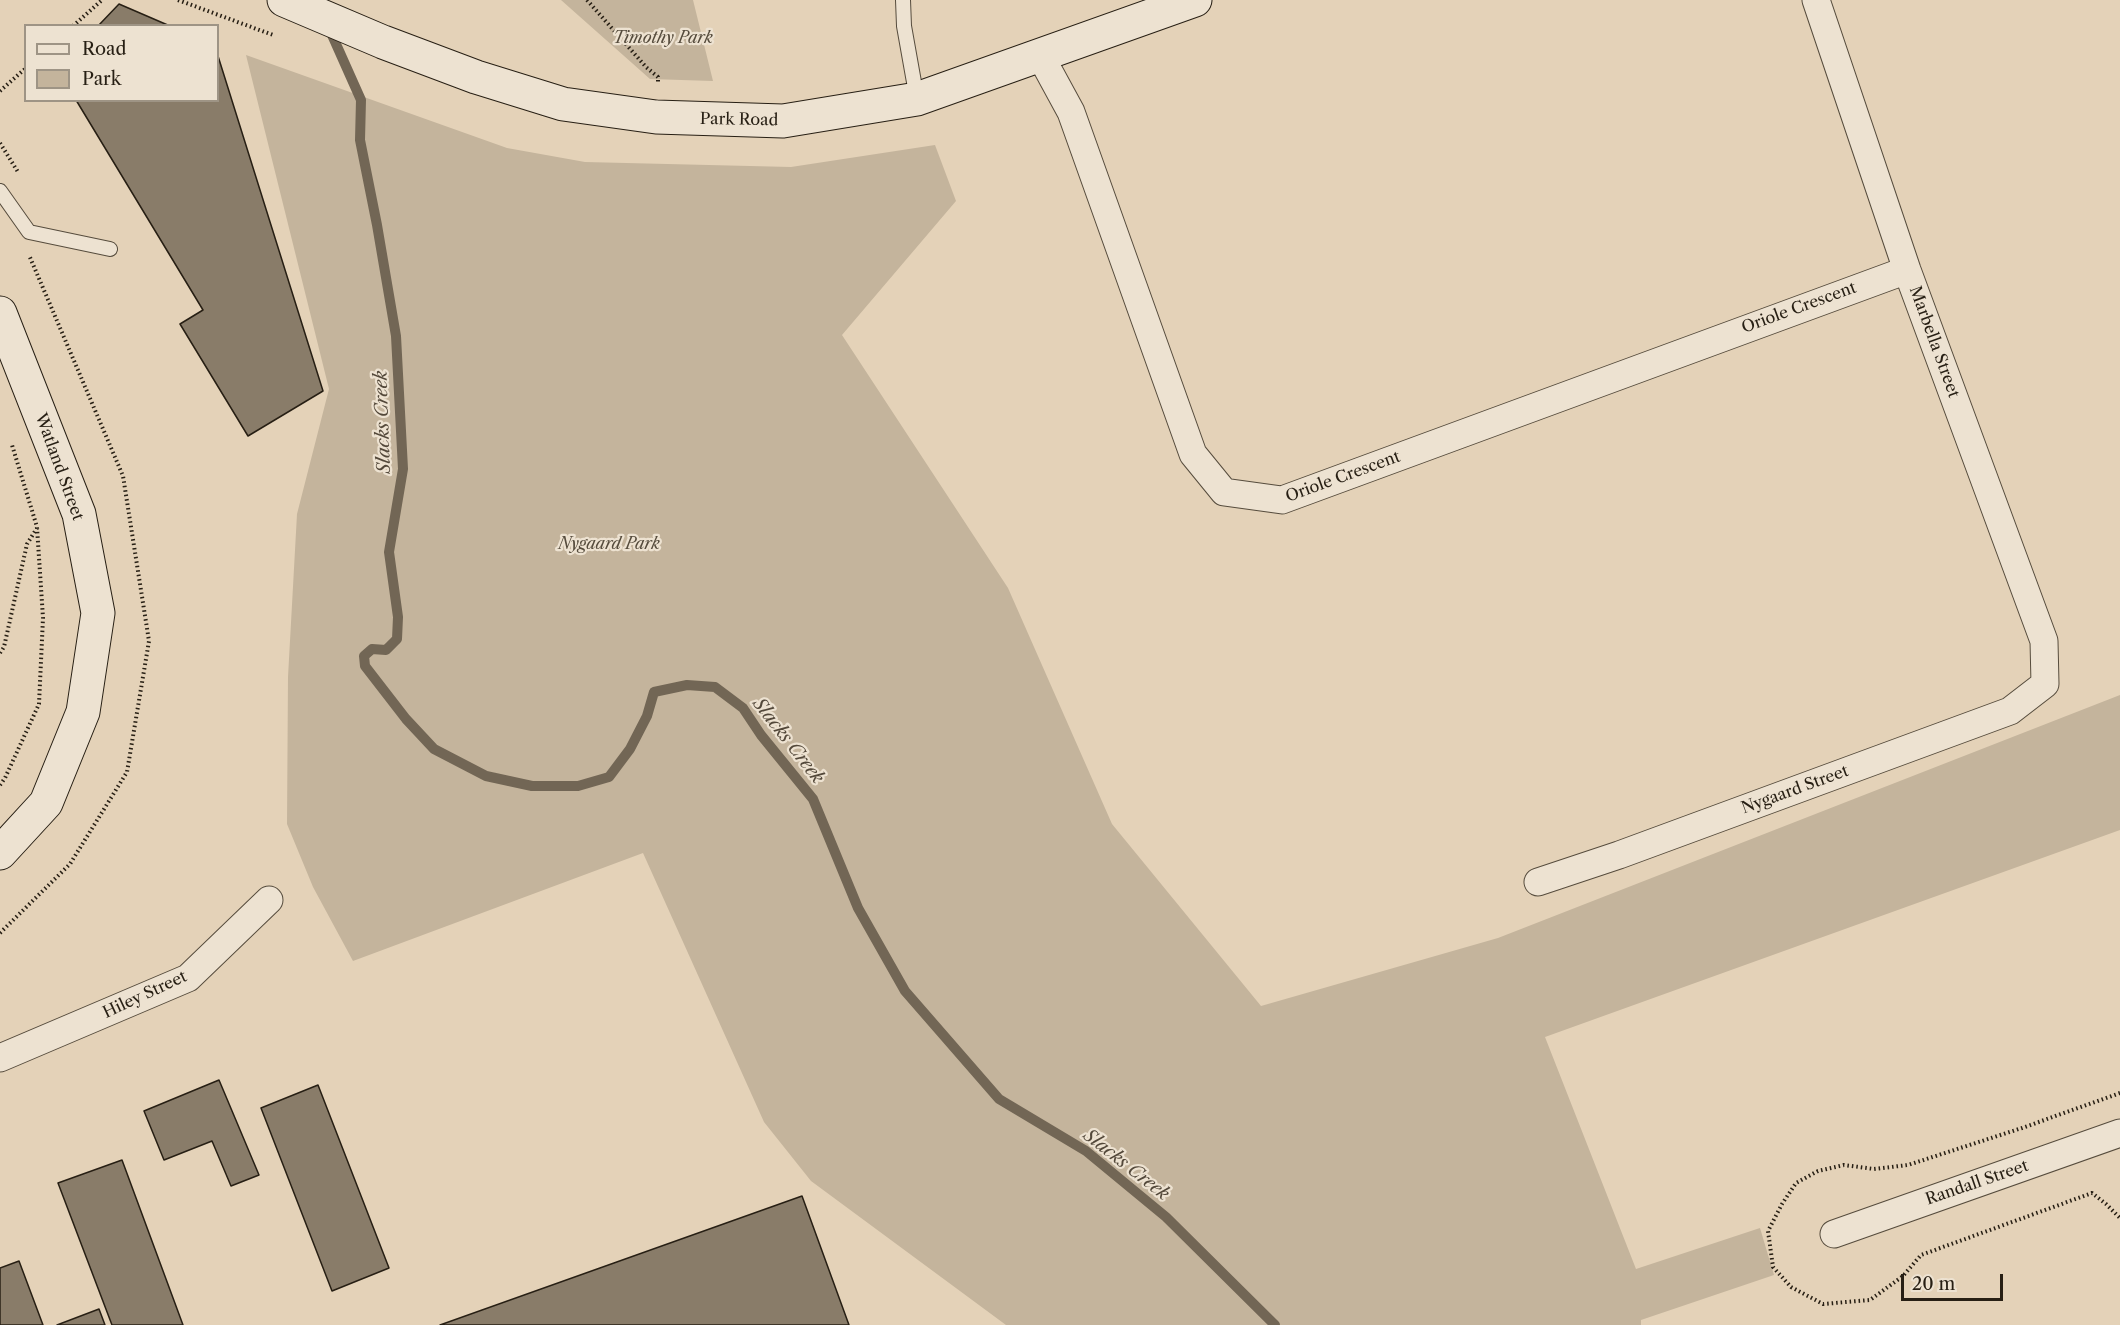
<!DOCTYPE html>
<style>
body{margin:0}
#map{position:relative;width:2120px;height:1325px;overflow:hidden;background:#e4d2b8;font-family:"Libre Caslon Text",serif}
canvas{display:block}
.legend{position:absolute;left:24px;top:24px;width:195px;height:78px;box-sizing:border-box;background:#ede2d1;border:2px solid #9e9485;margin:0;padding:8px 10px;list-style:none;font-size:18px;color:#271f14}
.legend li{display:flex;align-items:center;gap:12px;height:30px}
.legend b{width:30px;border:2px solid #9e9485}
.scale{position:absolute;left:1901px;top:1274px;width:102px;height:27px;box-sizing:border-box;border:3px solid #271f14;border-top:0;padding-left:8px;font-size:18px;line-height:21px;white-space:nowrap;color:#271f14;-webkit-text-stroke:4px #ede2d1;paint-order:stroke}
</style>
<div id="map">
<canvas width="2120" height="1325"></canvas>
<ul class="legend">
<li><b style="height:8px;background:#ede2d1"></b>Road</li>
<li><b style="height:16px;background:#c4b49c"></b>Park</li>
</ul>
<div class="scale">20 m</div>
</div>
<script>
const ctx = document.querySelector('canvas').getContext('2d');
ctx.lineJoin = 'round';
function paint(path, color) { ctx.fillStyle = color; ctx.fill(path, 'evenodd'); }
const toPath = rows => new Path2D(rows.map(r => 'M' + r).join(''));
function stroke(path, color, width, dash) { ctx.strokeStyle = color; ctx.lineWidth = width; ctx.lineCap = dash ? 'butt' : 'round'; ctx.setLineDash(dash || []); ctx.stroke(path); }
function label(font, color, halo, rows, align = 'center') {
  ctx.font = font + ' "Libre Caslon Text",serif'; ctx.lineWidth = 4.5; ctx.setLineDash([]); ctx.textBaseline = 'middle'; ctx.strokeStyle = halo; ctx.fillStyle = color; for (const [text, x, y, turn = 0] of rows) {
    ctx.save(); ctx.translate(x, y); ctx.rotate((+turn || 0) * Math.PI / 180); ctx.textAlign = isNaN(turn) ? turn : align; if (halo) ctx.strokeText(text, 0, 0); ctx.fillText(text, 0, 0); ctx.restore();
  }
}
const green = toPath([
 [561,0,693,0,713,81,650,79],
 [246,55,507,148,585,162,791,167,935,145,956,201,842,335,1008,588,1112,824,1261,1006,1498,938,2120,695,2120,830,1545,1037,1636,1269,1760,1228,1774,1275,1641,1320,1641,1325,1006,1325,811,1181,764,1122,643,853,353,961,313,887,287,824,288,677,297,514,329,389]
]);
const stream = toPath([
 [328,26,361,100,360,140,377,225,396,336,403,469,389,552,398,617,397,639,386,650,372,649,364,656,365,666,406,719,434,749,486,776,532,786,578,786,609,777,630,749,647,716,654,692,687,685,715,687,743,708,761,735,813,799,858,908,905,991,999,1099,1086,1151,1166,1217,1275,1325]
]);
const building = toPath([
 [119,4,170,26,98,26,119,4],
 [218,56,323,391,248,436,180,324,203,310,76,100,218,100,218,56],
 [219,1080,259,1175,231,1186,212,1141,164,1160,144,1111,219,1080],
 [318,1085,389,1268,332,1291,261,1108,318,1085],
 [122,1160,183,1325,112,1325,58,1183,122,1160],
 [802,1196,849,1325,440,1325,802,1196],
 [19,1261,43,1325,0,1325,0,1268,19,1261],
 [99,1309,105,1325,57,1325,99,1309]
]);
const path = toPath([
 [178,0,273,35],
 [587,0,646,67,658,77,658,84],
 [73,26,102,0],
 [0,91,26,68],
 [0,143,18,172],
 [0,653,4,647,27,544,37,528],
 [0,785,5,778,39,704,43,618,37,527,12,445],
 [0,933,70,864,127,772,149,641,123,476,29,255],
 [2120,1093,2022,1128,1908,1165,1874,1169,1844,1165,1818,1171,1796,1183,1782,1204,1768,1231,1773,1267,1791,1287,1823,1304,1870,1300,1903,1276,1921,1255,2092,1193,2106,1204,2120,1218]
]);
const lane = toPath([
 [903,0,904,26,917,99],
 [0,191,29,232,110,249]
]);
const street = toPath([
 [1040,55,1071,112,1193,454,1224,492,1282,500,1907,270],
 [1538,882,1619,855,2010,711,2045,684,2044,641,1907,270,1816,0],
 [0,1058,188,978,269,900],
 [1834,1234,2120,1133]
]);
const secondary = toPath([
 [284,0,383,42,476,77,563,104,656,117,783,121,917,99,1195,0],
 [0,313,79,514,98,613,83,712,46,803,0,853]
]);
const parkNames = [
 ["Timothy Park",663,38],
 ["Nygaard Park",609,544]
];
const streetNames = [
 ["Park Road",739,120,1],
 ["Oriole Crescent",1799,308,-20],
 ["Marbella Street",1934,342,70],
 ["Watland Street",59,467,70],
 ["Oriole Crescent",1343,477,-20],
 ["Nygaard Street",1795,790,-20],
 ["Hiley Street",145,995,-25],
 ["Randall Street",1977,1183,-19]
];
const waterNames = [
 ["Slacks Creek",383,422,-92],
 ["Slacks Creek",788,741,52],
 ["Slacks Creek",1126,1165,38]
];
paint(green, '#c4b49c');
stroke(stream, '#726655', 10);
paint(building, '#897c69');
stroke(building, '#271f14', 1.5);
stroke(lane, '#564c3d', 16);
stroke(street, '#564c3d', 29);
stroke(secondary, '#271f14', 35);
stroke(path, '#271f14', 4, [1.5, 3]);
stroke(lane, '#ede2d1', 14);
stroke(street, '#ede2d1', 27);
stroke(secondary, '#ede2d1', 33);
label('italic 16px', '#564c3d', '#ede2d1', parkNames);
label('16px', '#271f14', '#ede2d1', streetNames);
label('italic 18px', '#53483a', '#ede2d1', waterNames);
</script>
